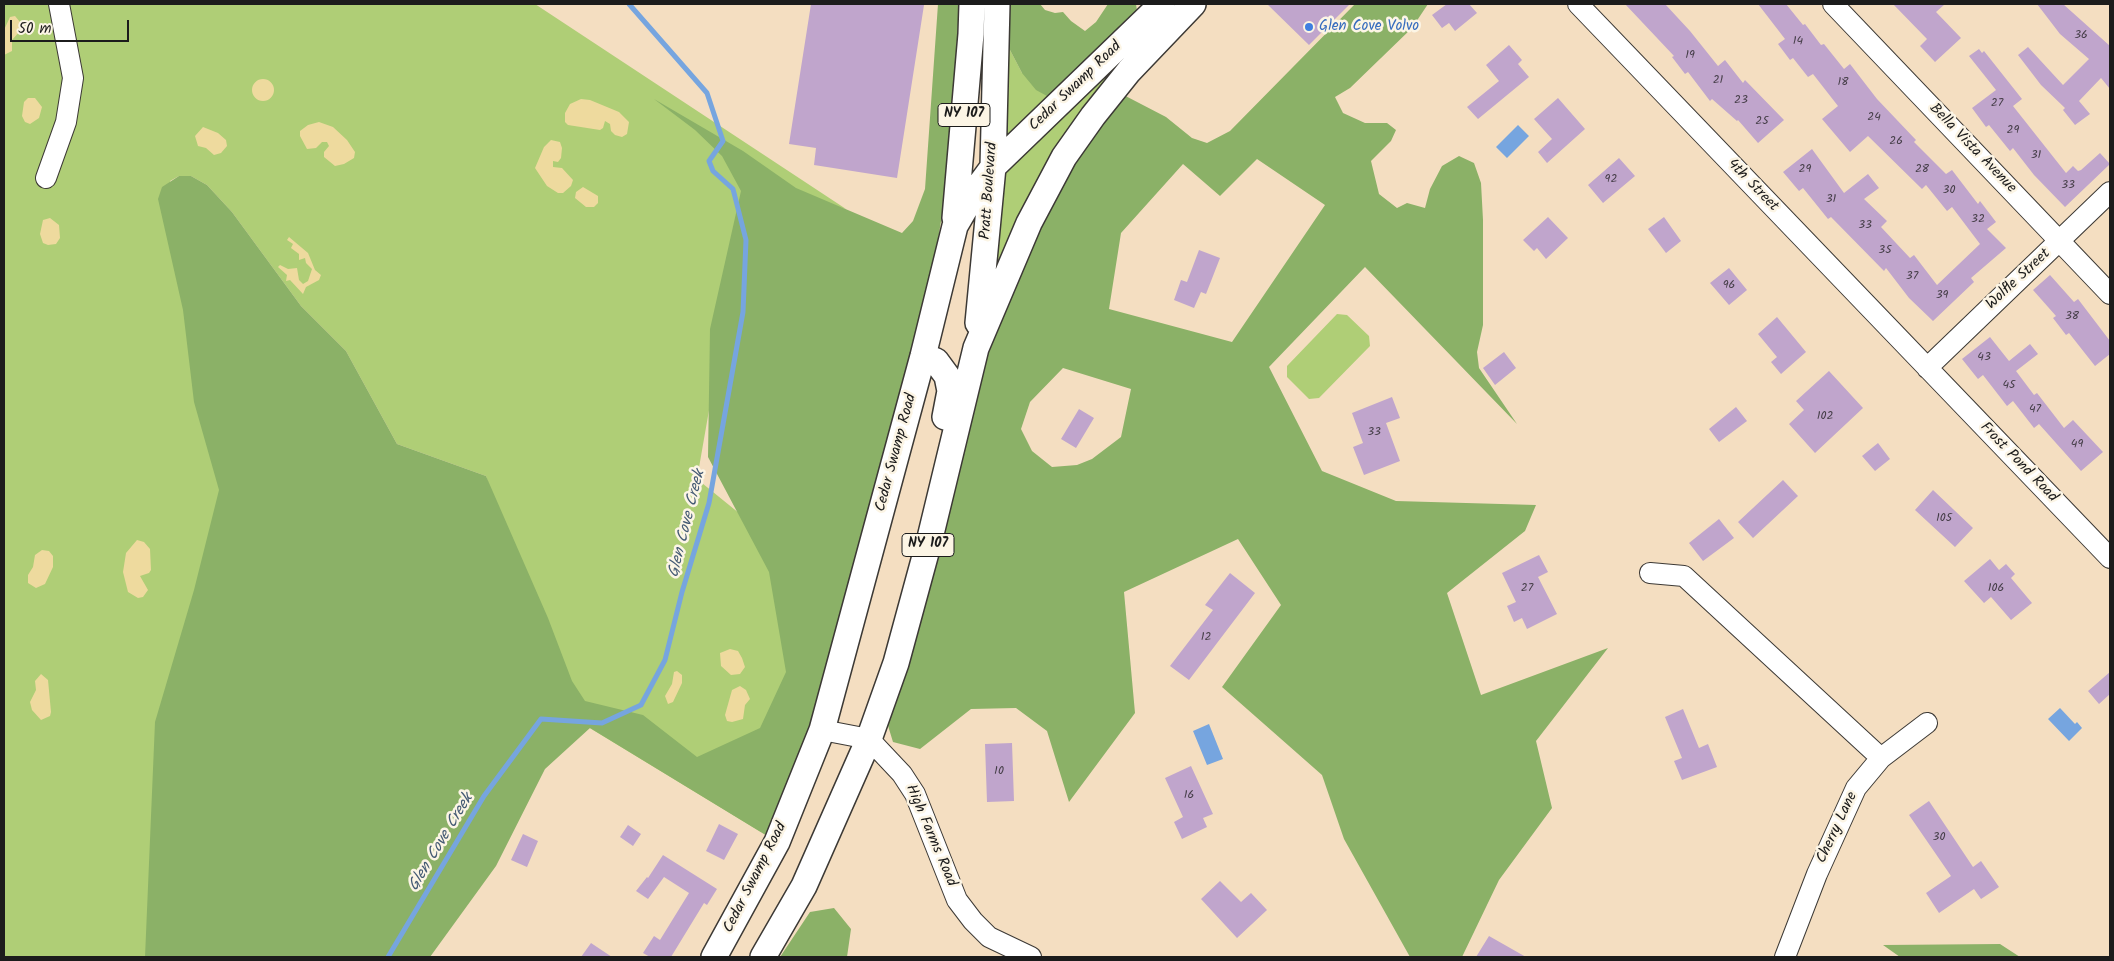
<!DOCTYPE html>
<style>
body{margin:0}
#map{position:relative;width:2114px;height:961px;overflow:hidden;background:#f4dec1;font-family:Kalam,sans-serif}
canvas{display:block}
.frame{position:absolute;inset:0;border:5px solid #1c1c1c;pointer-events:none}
.scale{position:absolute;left:10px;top:20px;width:119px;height:22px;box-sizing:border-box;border:2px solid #1c1c1c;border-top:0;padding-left:6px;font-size:15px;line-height:18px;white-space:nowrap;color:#1c1c1c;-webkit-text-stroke:4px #fcf5e5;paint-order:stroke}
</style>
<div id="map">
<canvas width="2114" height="961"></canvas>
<div class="frame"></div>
<div class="scale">50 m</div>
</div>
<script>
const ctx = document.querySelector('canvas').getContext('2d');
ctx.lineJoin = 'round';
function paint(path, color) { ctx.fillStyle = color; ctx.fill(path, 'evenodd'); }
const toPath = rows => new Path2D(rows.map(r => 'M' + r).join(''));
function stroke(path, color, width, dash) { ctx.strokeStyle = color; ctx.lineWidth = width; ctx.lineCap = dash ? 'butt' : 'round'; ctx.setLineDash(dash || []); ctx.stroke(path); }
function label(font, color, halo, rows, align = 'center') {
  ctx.font = font + ' Kalam,sans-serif'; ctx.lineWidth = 5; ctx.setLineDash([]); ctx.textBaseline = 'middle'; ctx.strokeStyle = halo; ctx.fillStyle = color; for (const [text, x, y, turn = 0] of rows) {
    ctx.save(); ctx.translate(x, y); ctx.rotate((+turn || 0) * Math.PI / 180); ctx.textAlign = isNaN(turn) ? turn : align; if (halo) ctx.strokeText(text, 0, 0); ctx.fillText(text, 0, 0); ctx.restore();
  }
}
const green = toPath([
 [4,4,535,4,846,209,749,181,697,479,846,600,761,832,565,713,486,476,397,444,346,351,301,306,232,212,207,185,191,176,179,176,170,181,250,497,182,957,4,957],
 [1166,17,977,350,998,27,1022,73],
 [1337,314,1347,315,1369,336,1370,346,1319,398,1309,399,1287,377,1287,366]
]);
const forest = toPath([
 [938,4,958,4,958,25,948,178,926,314,908,384,777,842,590,728,545,769,496,866,430,957,145,957,155,722,194,590,219,490,194,402,183,310,158,199,162,187,179,176,191,176,207,185,232,212,301,306,346,351,397,444,486,476,548,618,572,681,585,701,643,715,697,757,760,728,786,672,769,572,708,457,710,329,741,191,722,156,695,130,654,99,743,151,796,188,902,233,913,221,925,189],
 [999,4,1040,4,1045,10,1055,13,1063,12,1071,21,1085,31,1096,22,1108,4,1136,4,1137,11,1120,33,1060,93,1047,96,1036,90,1022,73,998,27],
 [1355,4,1428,4,1412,28,1350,88,1335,97,1343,113,1365,123,1387,123,1396,130,1391,141,1371,161,1379,194,1397,208,1407,203,1425,208,1430,189,1442,166,1459,156,1474,163,1481,183,1483,220,1483,325,1477,352,1479,368,1517,424,1365,267,1269,367,1322,471,1396,501,1536,505,1525,531,1447,593,1481,695,1608,648,1536,741,1552,808,1499,880,1462,957,1410,957,1344,839,1322,775,1222,687,1281,605,1238,539,1124,592,1135,713,1069,802,1047,731,1016,708,971,709,920,749,893,742,885,716,977,350,1030,224,1114,90,1166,117,1192,138,1207,143,1230,131],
 [1257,159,1325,205,1232,342,1109,309,1121,233,1183,164,1220,196],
 [1063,368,1131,389,1121,437,1092,459,1077,465,1052,467,1032,451,1021,429,1030,402],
 [834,908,851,929,847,957,780,957,810,912],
 [2000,944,2020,957,1900,957,1883,945]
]);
const sand = toPath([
 [15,16,20,22,20,31,12,40,12,51,4,55,4,30,10,17],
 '252 90a11 11 0 1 1 22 0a11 11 0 1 1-22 0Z',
 [28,98,35,98,42,107,39,118,30,124,25,122,22,116,24,102],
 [581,99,590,100,619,112,629,122,627,134,622,137,615,135,611,131,610,124,605,121,603,128,600,130,568,125,565,122,565,113,570,104],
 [319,122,333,127,347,140,355,152,354,158,344,164,335,166,324,157,324,152,329,146,327,142,322,142,316,148,307,149,300,136,300,131,308,125],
 [203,127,218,133,226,140,227,146,221,153,214,155,206,148,198,146,195,136],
 [551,140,560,142,562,148,561,158,558,162,553,161,553,167,562,168,573,180,571,186,563,193,558,193,547,186,535,168,544,147],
 [583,187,598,196,598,203,594,207,586,207,575,198,576,192],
 [50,218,59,225,60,238,56,244,48,245,43,243,40,234,43,220],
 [289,237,308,253,315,270,321,275,319,280,306,287,303,294,290,280,286,281,287,275,278,267,280,265,288,269,297,268,299,280,303,284,308,281,312,269,306,263,305,258,299,260,299,254,291,248,293,244,287,240],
 [137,540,144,542,150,549,151,570,149,573,140,576,148,590,143,597,138,598,128,592,123,572,126,553],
 [42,550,49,551,53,556,53,567,45,584,36,588,28,583,28,575,33,567,35,555],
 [730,649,738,651,742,658,745,667,740,674,731,675,721,666,720,653],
 [677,671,682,675,682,683,673,702,668,704,665,696,672,684,674,672],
 [41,674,48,680,51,712,50,716,41,720,32,710,30,702,36,690,35,681],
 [740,686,746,690,750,699,745,705,743,719,732,722,727,721,725,715,732,690]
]);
const water = toPath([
 [1518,125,1529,136,1507,158,1496,147],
 [2060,708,2075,724,2077,722,2082,728,2069,741,2048,719],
 [1209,724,1223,759,1207,765,1193,731]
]);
const stream = toPath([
 [388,957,484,796,541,719,602,723,641,705,665,660,682,592,709,503,743,312,746,240,733,189,713,171,709,161,723,141,707,93,629,4]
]);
const building = toPath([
 [811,4,924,5,897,178,814,165,816,148,789,144],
 [1267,4,1350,4,1309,45],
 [1447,4,1469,4,1477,13,1455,31,1449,23,1442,28,1432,15],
 [1625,4,1665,4,1690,31,1718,66,1725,60,1743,83,1745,80,1784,120,1758,143,1738,120,1737,121,1712,99,1710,101,1688,72,1685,74,1672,57,1674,56],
 [1758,4,1786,4,1803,25,1805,24,1821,45,1824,44,1844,69,1850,64,1877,99,1916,140,1914,142,1946,174,1952,170,1978,204,1980,201,1996,222,1987,229,2006,248,1971,278,1974,282,1933,321,1909,298,1886,268,1884,271,1831,217,1828,219,1803,188,1799,191,1783,172,1812,149,1844,193,1868,174,1879,188,1864,199,1887,221,1881,227,1910,258,1914,255,1937,285,1980,244,1952,207,1947,211,1926,185,1922,189,1868,136,1850,152,1822,119,1838,106,1813,74,1808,77,1793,58,1790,60,1778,44,1785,39],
 [1893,4,1945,4,1936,12,1961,38,1935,62,1920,46,1927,39],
 [2037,4,2063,4,2110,46,2110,89,2101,78,2079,101,2090,114,2075,125,2063,110,2065,108,2041,85,2018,55,2028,47,2063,85,2089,59,2060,34],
 [1509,45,1522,60,1518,64,1529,77,1478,119,1467,107,1499,81,1486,65],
 [1979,49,1982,53,1984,51,2022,99,2013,106,2066,173,2073,166,2078,171,2081,170,2100,153,2110,164,2065,207,2034,175,2013,148,2010,151,1989,125,1986,127,1972,108,1996,90,1969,56],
 [1558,98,1585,129,1547,163,1538,152,1552,139,1534,119],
 [1619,158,1635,176,1603,203,1588,185],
 [1548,217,1568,238,1546,259,1537,248,1534,251,1523,240],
 [1664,217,1681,241,1666,253,1648,229],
 [1199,250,1220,258,1206,294,1201,292,1194,308,1174,300,1181,280,1187,282],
 [1729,268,1747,290,1729,305,1710,283],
 [2050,275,2074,302,2078,299,2110,341,2110,354,2095,366,2069,333,2066,335,2053,318,2056,316,2033,290],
 [1777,317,1806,352,1781,374,1771,362,1777,357,1758,334],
 [1990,337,2009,361,2030,344,2038,354,2016,371,2034,395,2037,393,2064,428,2073,420,2103,452,2081,471,2039,424,2034,428,2013,401,2007,406,1983,375,1978,379,1962,359],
 [1504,352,1516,368,1495,385,1483,368],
 [1829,371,1863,408,1815,453,1789,424,1804,410,1796,401],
 [1392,397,1400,418,1386,423,1400,461,1364,475,1353,447,1363,443,1352,413],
 [1736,407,1747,421,1719,442,1709,429],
 [1079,409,1094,418,1076,448,1061,439],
 [1878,443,1890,459,1875,471,1862,456],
 [1783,480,1798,496,1753,538,1738,522],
 [1933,490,1973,528,1955,547,1915,510],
 [1719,519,1734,538,1703,561,1689,543],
 [1539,555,1548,572,1538,577,1557,614,1527,629,1522,618,1514,622,1507,606,1516,602,1502,573],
 [1990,559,1999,570,2006,564,2015,574,2011,578,2032,603,2011,620,1991,597,1984,603,1964,581],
 [1230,573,1255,593,1189,680,1170,666,1213,610,1205,605],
 [2110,672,2110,694,2099,704,2088,691],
 [1683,709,1699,748,1708,744,1717,767,1682,780,1674,761,1682,758,1665,717],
 [1012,743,1014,801,987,802,985,744],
 [1191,766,1213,814,1203,818,1207,827,1182,839,1174,822,1183,817,1165,778],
 [1929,801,1973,867,1981,861,1999,887,1981,899,1974,889,1939,913,1926,893,1951,876,1909,815],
 [719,824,738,834,724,860,706,851],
 [628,825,641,834,633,846,620,837],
 [523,834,538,841,527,867,511,860],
 [663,855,717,889,707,905,704,903,671,957,650,957,643,953,654,936,660,940,689,893,664,877,648,899,636,891,647,877,648,878],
 [1220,881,1241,902,1251,893,1267,910,1237,938,1201,899],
 [1489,936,1526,957,1476,957],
 [591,943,612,957,581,957]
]);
const minor = toPath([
 [1578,4,2110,558],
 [1833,4,2110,294],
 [46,178,66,122,73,78,59,4],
 [1927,368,2110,192],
 [1650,573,1684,576,1881,758],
 [822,730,869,739,902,774,915,794,957,900,973,921,989,937,1031,957],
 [1785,957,1817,874,1856,788,1881,758,1927,723]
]);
const major = toPath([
 [955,218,971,34,972,4],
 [978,323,993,167,997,4],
 [923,356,936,361,947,376,950,391,945,417],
 [714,957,777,842,822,730,923,356,955,226,976,190,993,167,1162,4],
 [763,957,804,886,869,739,896,663,930,538,976,348,1029,223,1064,157,1093,116,1129,71,1193,4]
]);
const markers = [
 [1309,27,5,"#3f7fe0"]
];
const numberNames = [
 ["36",2081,36],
 ["14",1798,42],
 ["19",1690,56],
 ["21",1718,81],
 ["18",1843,83],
 ["23",1741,101],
 ["27",1997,104],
 ["24",1874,118],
 ["25",1762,122],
 ["29",2013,131],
 ["26",1896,142],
 ["31",2036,156],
 ["29",1805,170],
 ["28",1922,170],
 ["92",1611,180],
 ["33",2068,186],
 ["30",1949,191],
 ["31",1831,200],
 ["32",1978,220],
 ["33",1865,226],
 ["35",1885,251],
 ["37",1912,277],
 ["96",1729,286],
 ["39",1942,296],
 ["38",2072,317],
 ["43",1984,358],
 ["45",2009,386],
 ["47",2035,410],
 ["102",1825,417],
 ["33",1374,433],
 ["49",2077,445],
 ["105",1944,519],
 ["27",1527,589],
 ["106",1996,589],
 ["12",1206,638],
 ["10",999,772],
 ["16",1189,796],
 ["30",1939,838]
];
const shields = [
 [964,115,52],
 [928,545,52]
];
const shieldNames = [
 ["NY 107",964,115],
 ["NY 107",928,545]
];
const shopNames = [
 ["Glen Cove Volvo",1319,27]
];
const streetNames = [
 ["Cedar Swamp Road",1076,87,-44],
 ["Bella Vista Avenue",1972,149,46],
 ["4th Street",1752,186,46],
 ["Pratt Boulevard",990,191,-86],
 ["Wolfle Street",2019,280,-43],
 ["Cedar Swamp Road",897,453,-75],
 ["Frost Pond Road",2018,463,46],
 ["Cherry Lane",1838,828,-65],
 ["High Farms Road",930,836,67],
 ["Cedar Swamp Road",756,878,-63]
];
const waterNames = [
 ["Glen Cove Creek",688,524,-76],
 ["Glen Cove Creek",442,843,-59]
];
paint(green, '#afce76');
paint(forest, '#8bb167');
paint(sand, '#eeda9e');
paint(water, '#76a5df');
stroke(stream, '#76a5df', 5);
paint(building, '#c0a5cc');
stroke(minor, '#3c3935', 22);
stroke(major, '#3c3935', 28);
stroke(minor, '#fff', 20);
stroke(major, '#fff', 25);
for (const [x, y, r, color] of markers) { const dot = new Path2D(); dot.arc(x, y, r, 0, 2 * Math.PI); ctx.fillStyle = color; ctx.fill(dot); stroke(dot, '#fcf5e5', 2); }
label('12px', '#453e48', null, numberNames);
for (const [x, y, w] of shields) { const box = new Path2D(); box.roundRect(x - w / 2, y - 11.5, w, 23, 4); ctx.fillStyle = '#fcf5e5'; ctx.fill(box); stroke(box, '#1c1c1c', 1); }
label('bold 14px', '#1c1c1c', null, shieldNames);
label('15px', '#366cbe', '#fcf5e5', shopNames, 'left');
label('15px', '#1c1c1c', '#fcf5e5', streetNames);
label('italic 16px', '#445a74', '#fcf5e5', waterNames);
</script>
